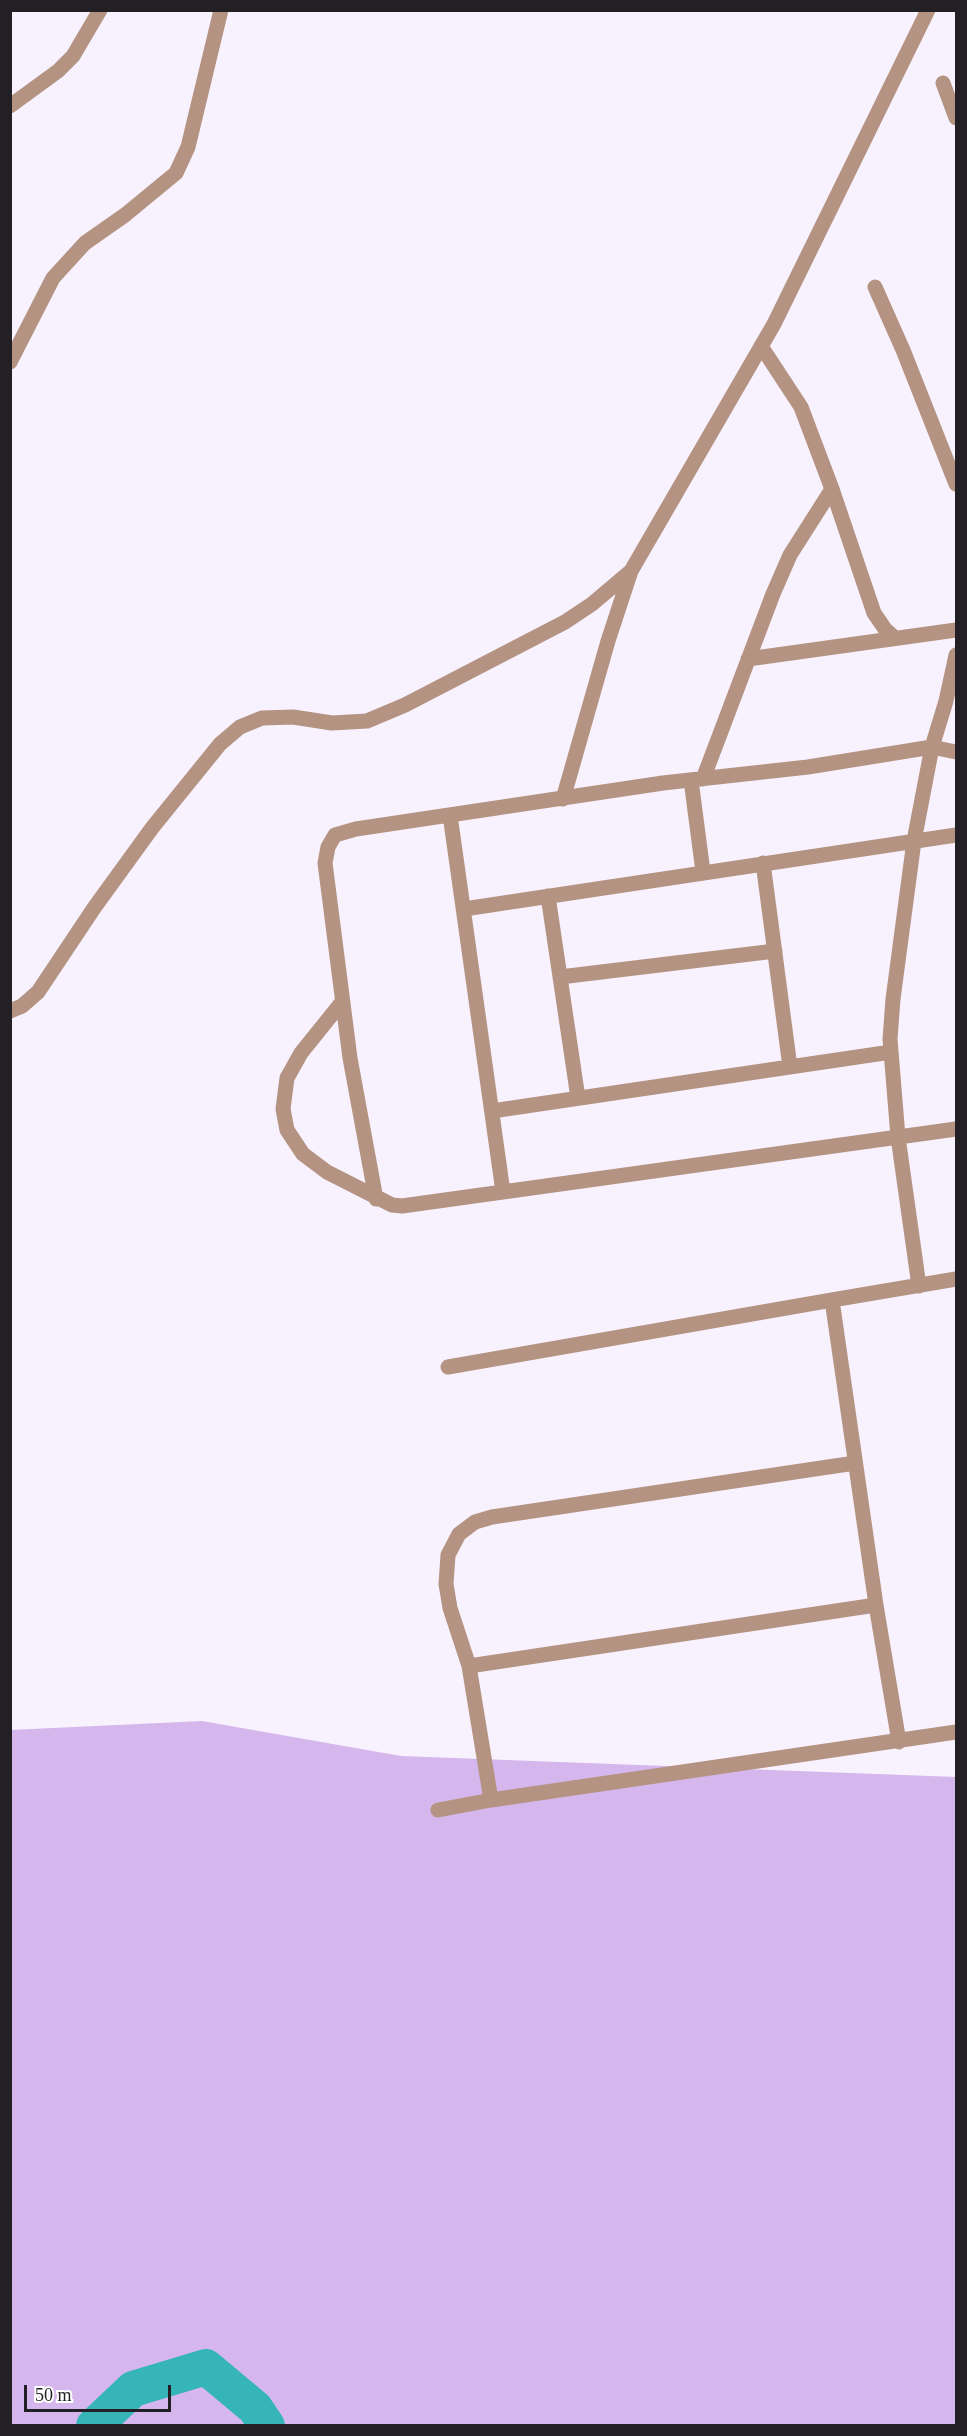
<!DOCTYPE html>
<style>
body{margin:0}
#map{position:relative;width:967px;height:2436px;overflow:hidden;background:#f7f2fd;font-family:"Times New Roman",serif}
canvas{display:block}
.frame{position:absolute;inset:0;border:12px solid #221f25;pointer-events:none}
.scale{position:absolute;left:24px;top:2385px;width:147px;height:27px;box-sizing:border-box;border:3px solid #221f25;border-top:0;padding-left:8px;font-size:18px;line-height:21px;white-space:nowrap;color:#221f25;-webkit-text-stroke:4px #fff;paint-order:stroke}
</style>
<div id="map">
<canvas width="967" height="2436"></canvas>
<div class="frame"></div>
<div class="scale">50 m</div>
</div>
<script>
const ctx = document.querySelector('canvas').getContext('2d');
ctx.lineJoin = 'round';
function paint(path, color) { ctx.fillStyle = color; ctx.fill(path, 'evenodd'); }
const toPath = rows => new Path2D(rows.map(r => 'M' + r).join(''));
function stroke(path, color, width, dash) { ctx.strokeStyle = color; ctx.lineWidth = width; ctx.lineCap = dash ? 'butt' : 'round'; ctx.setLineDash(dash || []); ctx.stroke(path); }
const green = toPath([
 [202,1721,401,1756,956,1777,956,2425,11,2425,10,1730]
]);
const river = toPath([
 [94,2426,133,2389,206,2367,255,2408,267,2426]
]);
const street = toPath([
 [943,83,956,118],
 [10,106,58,71,73,56,100,10],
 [875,287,903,350,956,484],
 [761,346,801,407,832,489,874,613,885,629,894,637],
 [10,362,53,278,85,243,125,215,176,173,188,147,221,10],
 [748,659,956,630],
 [703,779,773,594,790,555,832,489],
 [691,780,703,872],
 [563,799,608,641,631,571,774,324,928,10],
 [450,815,503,1192],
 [763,863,790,1067],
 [548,896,578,1098],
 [464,909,956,835],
 [560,977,775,951],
 [342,1002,301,1053,287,1078,283,1109,287,1130,303,1154,327,1172,392,1205,402,1206,956,1129],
 [10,1011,22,1006,38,992,94,908,152,828,220,744,240,727,262,718,293,717,332,723,367,721,405,705,565,622,592,604,631,571],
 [492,1111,891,1052],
 [376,1199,350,1058,325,863,328,847,335,835,356,829,663,783,808,767,932,747,956,752],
 [919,1286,898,1137,890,1039,893,999,914,841,932,747,946,701,956,655],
 [448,1367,832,1300],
 [469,1666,876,1605],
 [899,1742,876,1605,832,1300,956,1279],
 [491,1800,469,1666,450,1608,446,1584,448,1555,459,1534,475,1522,492,1517,855,1463],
 [438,1810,491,1800,956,1732]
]);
paint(green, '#d5b7ed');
stroke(river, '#35b5b7', 36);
stroke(street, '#b59382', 15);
</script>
